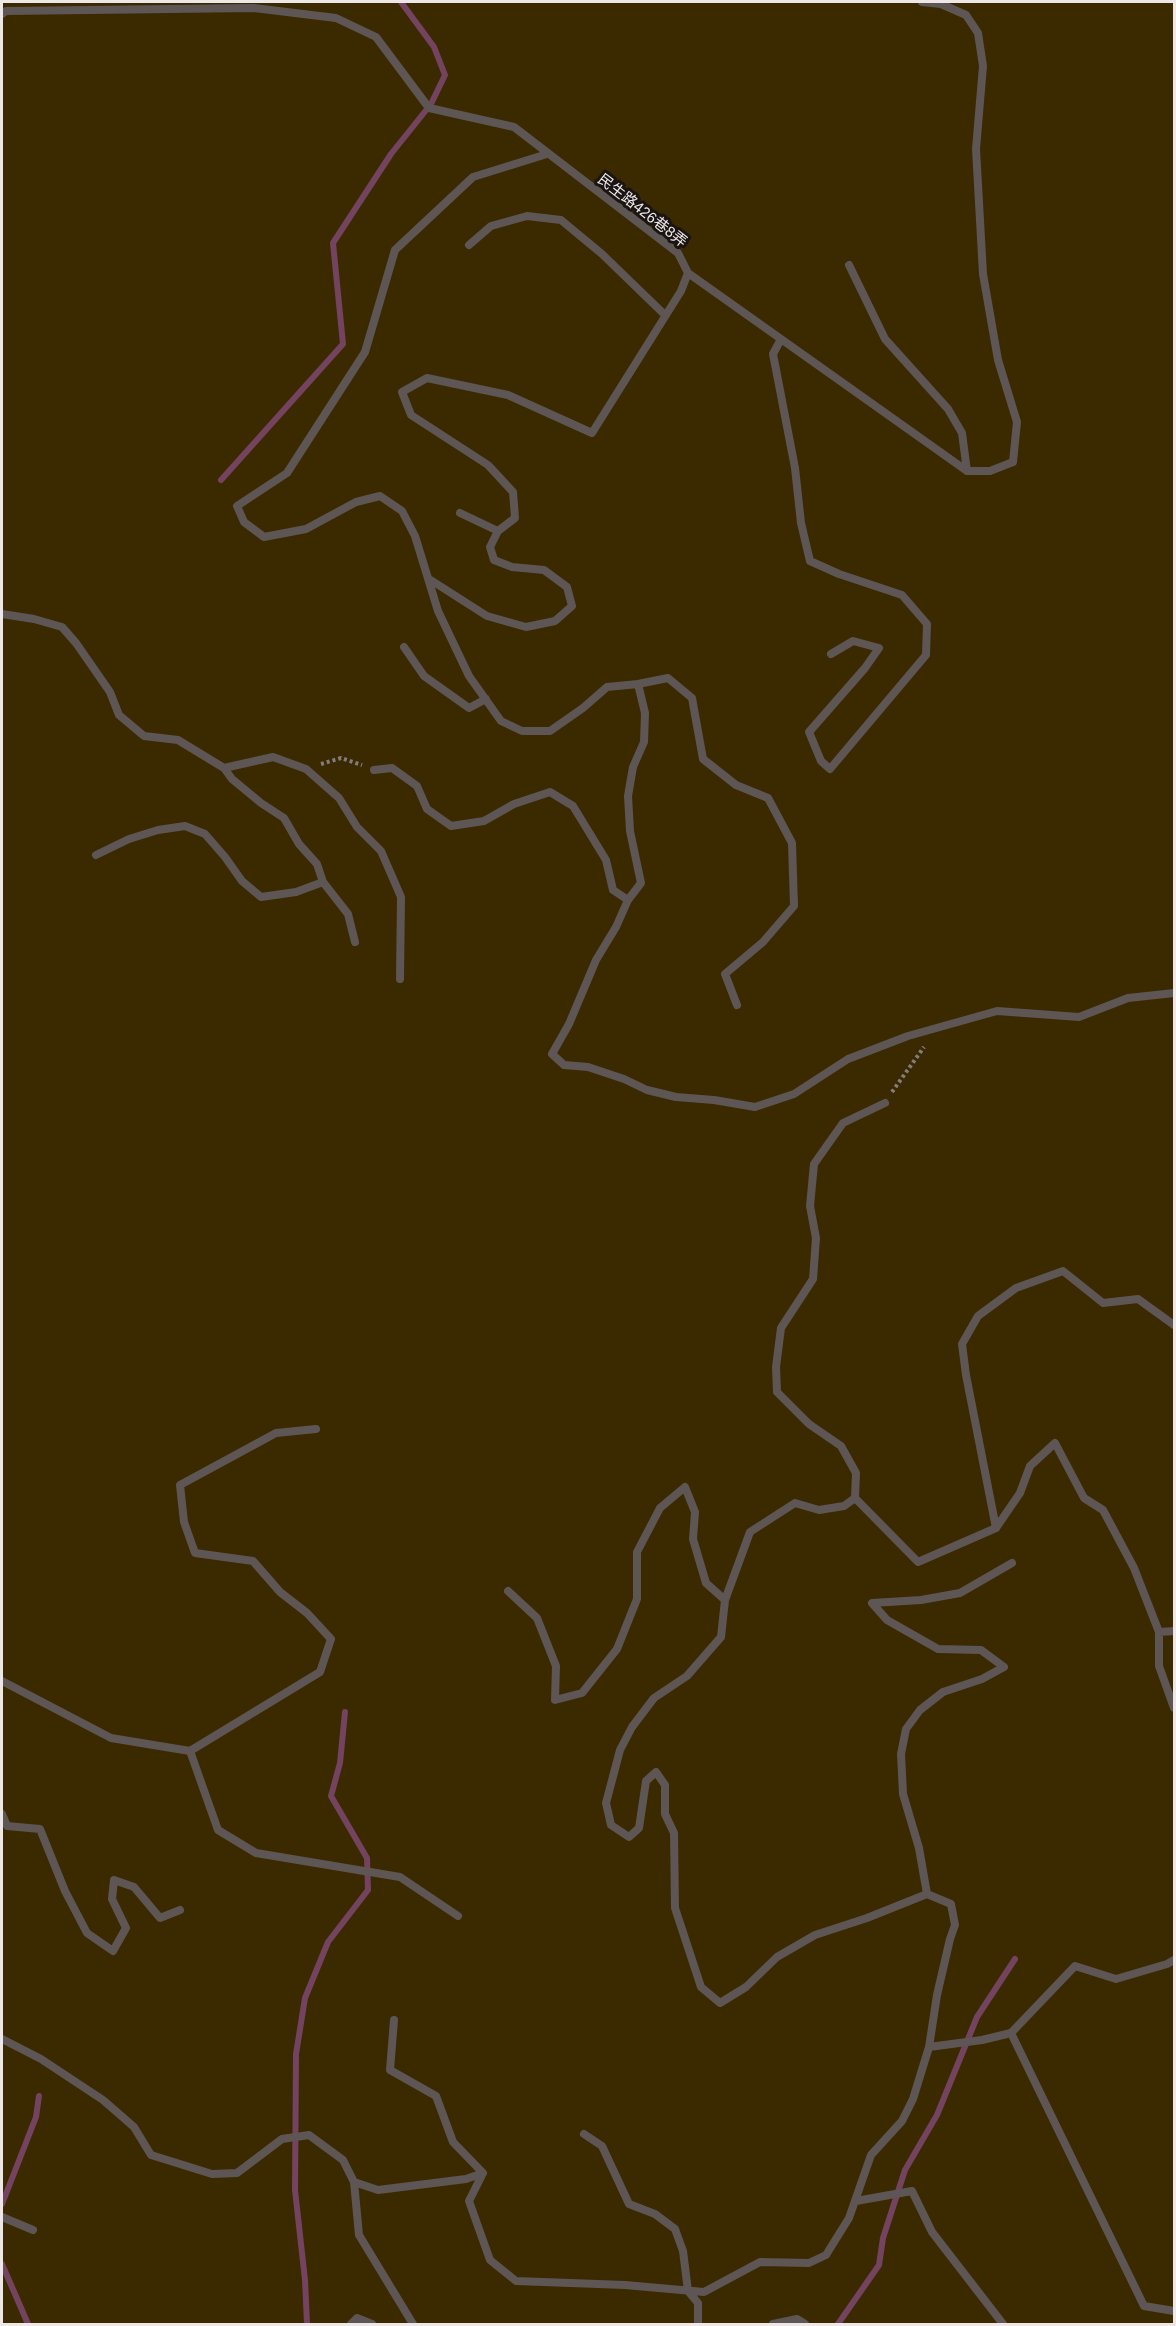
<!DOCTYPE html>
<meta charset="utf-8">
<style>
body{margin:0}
#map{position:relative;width:1176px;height:2326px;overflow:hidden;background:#231d1c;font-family:Helvetica,sans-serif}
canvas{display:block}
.frame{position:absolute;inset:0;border:3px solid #ede8e7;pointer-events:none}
</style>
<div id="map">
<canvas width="1176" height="2326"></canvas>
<div class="frame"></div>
</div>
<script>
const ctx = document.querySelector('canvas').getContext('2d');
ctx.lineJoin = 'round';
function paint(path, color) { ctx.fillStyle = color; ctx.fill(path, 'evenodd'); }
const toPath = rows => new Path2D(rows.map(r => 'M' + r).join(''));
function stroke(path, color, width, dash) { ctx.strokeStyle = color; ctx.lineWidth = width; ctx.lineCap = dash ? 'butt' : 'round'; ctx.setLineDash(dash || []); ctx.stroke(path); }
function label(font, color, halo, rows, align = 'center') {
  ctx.font = font + ' Helvetica,"Noto Sans TC",sans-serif'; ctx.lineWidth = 6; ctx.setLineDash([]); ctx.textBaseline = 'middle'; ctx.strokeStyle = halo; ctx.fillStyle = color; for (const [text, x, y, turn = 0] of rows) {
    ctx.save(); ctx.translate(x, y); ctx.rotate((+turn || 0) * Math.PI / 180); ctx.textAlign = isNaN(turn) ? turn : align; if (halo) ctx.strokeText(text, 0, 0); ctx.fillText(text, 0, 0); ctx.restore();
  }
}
const green = toPath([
 [2,2,1174,2,1174,2324,2,2324]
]);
const stream = toPath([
 [221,480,343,344,333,243,391,154,431,104,445,75,434,47,401,2],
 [2,2204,36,2117,39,2096],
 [2,2264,28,2324],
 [307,2324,305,2280,295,2190,296,2054,305,1998,328,1942,368,1890,367,1858,331,1796,340,1763,345,1712],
 [838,2324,879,2265,883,2238,905,2170,937,2115,977,2017,1015,1959]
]);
const path = toPath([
 [321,764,341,758,362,765],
 [892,1092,924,1047]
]);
const service = toPath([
 [2,14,6,11,254,8,336,18,376,37,429,108,514,127,678,253,688,273,681,291,592,433,508,395,427,378,402,392,411,415,488,465,513,492,515,518,498,531,460,513],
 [547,154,473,177,395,250,365,352,287,473,237,506,244,522,264,537,306,529,356,502,380,496,402,511,415,536,438,611,469,676,501,721,522,731,550,731,583,708,607,687,638,684,645,713,644,742,633,767,628,796,630,831,641,883,628,900,616,927,596,960,569,1024,552,1054,564,1065,588,1067,624,1079,647,1090,676,1097,714,1100,755,1107,794,1094,848,1059,908,1036,997,1011,1079,1017,1128,998,1174,993],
 [469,245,491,226,527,216,561,220,602,254,665,315],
 [849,265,885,339,948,409,962,433,967,471],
 [688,273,967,471,990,471,1013,462,1017,422,998,360,983,274,976,149,983,66,978,33,966,15,941,4,922,2],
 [781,339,773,354,795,468,801,523,810,561,839,574,902,595,927,624,926,655,830,769,821,761,809,732,865,668,879,648,853,641,831,654],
 [429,579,487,616,526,627,555,621,572,606,567,587,544,570,512,567,494,560,490,547,498,531],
 [2,614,34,619,62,627,76,643,110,692,119,715,144,736,178,740,224,768,273,757,306,769,339,798,357,827,381,851,401,897,400,979],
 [404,647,424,676,469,708,486,699],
 [638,684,668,678,692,698,703,759,736,785,768,798,792,843,794,906,763,942,725,974,737,1005],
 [374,770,392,768,417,786,427,809,451,826,484,821,514,804,550,792,573,806,606,860,613,890,628,900],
 [96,855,129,839,158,830,185,826,205,834,225,857,242,881,261,897,296,892,323,882,317,864,299,844,284,818,261,803,232,779,224,768],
 [323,882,348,914,355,942],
 [855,1498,918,1562,996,1528,1020,1493,1030,1466,1055,1443,1084,1498,1103,1510,1134,1568,1159,1632,1159,1666,1174,1708],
 [996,1528,966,1375,962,1344,978,1316,1016,1288,1063,1271,1103,1303,1138,1299,1174,1325],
 [508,1591,537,1618,556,1666,555,1700,582,1693,617,1649,637,1599,637,1552,660,1508,685,1487,695,1512,693,1539,706,1583,725,1600],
 [1159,1632,1174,1631],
 [2,1681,111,1738,190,1751,320,1672,331,1639,307,1613,280,1592,253,1561,195,1553,184,1522,180,1485,276,1433,316,1429],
 [190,1751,218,1830,256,1853,400,1877,458,1916],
 [2,1814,7,1826,40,1829,65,1891,87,1933,113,1951,126,1928,112,1899,114,1880,134,1887,160,1918,180,1910],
 [927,1894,919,1848,903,1794,901,1754,906,1729,920,1710,943,1692,982,1679,1004,1667,981,1650,938,1649,887,1620,872,1603,921,1600,960,1593,1012,1563],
 [394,2020,390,2070,436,2096,453,2142,483,2173],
 [1011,2033,1144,2306,1174,2311],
 [2,2039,41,2059,103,2100,134,2127,151,2155,212,2174,237,2173,282,2139,309,2135,343,2160,354,2182,378,2190,466,2179,483,2173,469,2201,490,2260,516,2281,625,2285,704,2292,760,2262,809,2263,826,2255,849,2218,871,2155,902,2121,913,2099,929,2047,937,1995,950,1939,955,1925,951,1904,927,1894,867,1918,815,1935,777,1957,746,1987,720,2003,701,1987,675,1908,674,1833,665,1814,665,1785,656,1772,646,1781,639,1828,629,1837,611,1825,606,1803,620,1750,632,1727,654,1698,687,1676,721,1637,725,1600,750,1532,795,1503,819,1510,844,1506,855,1498,856,1473,841,1446,809,1424,777,1392,776,1367,781,1328,813,1279,816,1238,810,1206,814,1164,843,1123,885,1103],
 [929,2047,982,2040,1011,2033,1075,1966,1116,1979,1167,1964,1174,1960],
 [584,2134,602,2146,629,2204,655,2214,675,2229,683,2251,688,2291,698,2303,698,2324],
 [354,2182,359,2235,413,2324],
 [856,2201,912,2191,932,2232,1003,2324],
 [2,2217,33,2230],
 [351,2324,357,2318,372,2324],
 [773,2324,797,2319,805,2324]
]);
const streetNames = [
 ["民生路426巷8弄",642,211,38]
];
paint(green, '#3b2900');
stroke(stream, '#744360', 6);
stroke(path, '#837e7d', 4, [3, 3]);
stroke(service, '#5d5654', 8);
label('15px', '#ede8e7', '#1a1413', streetNames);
</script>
